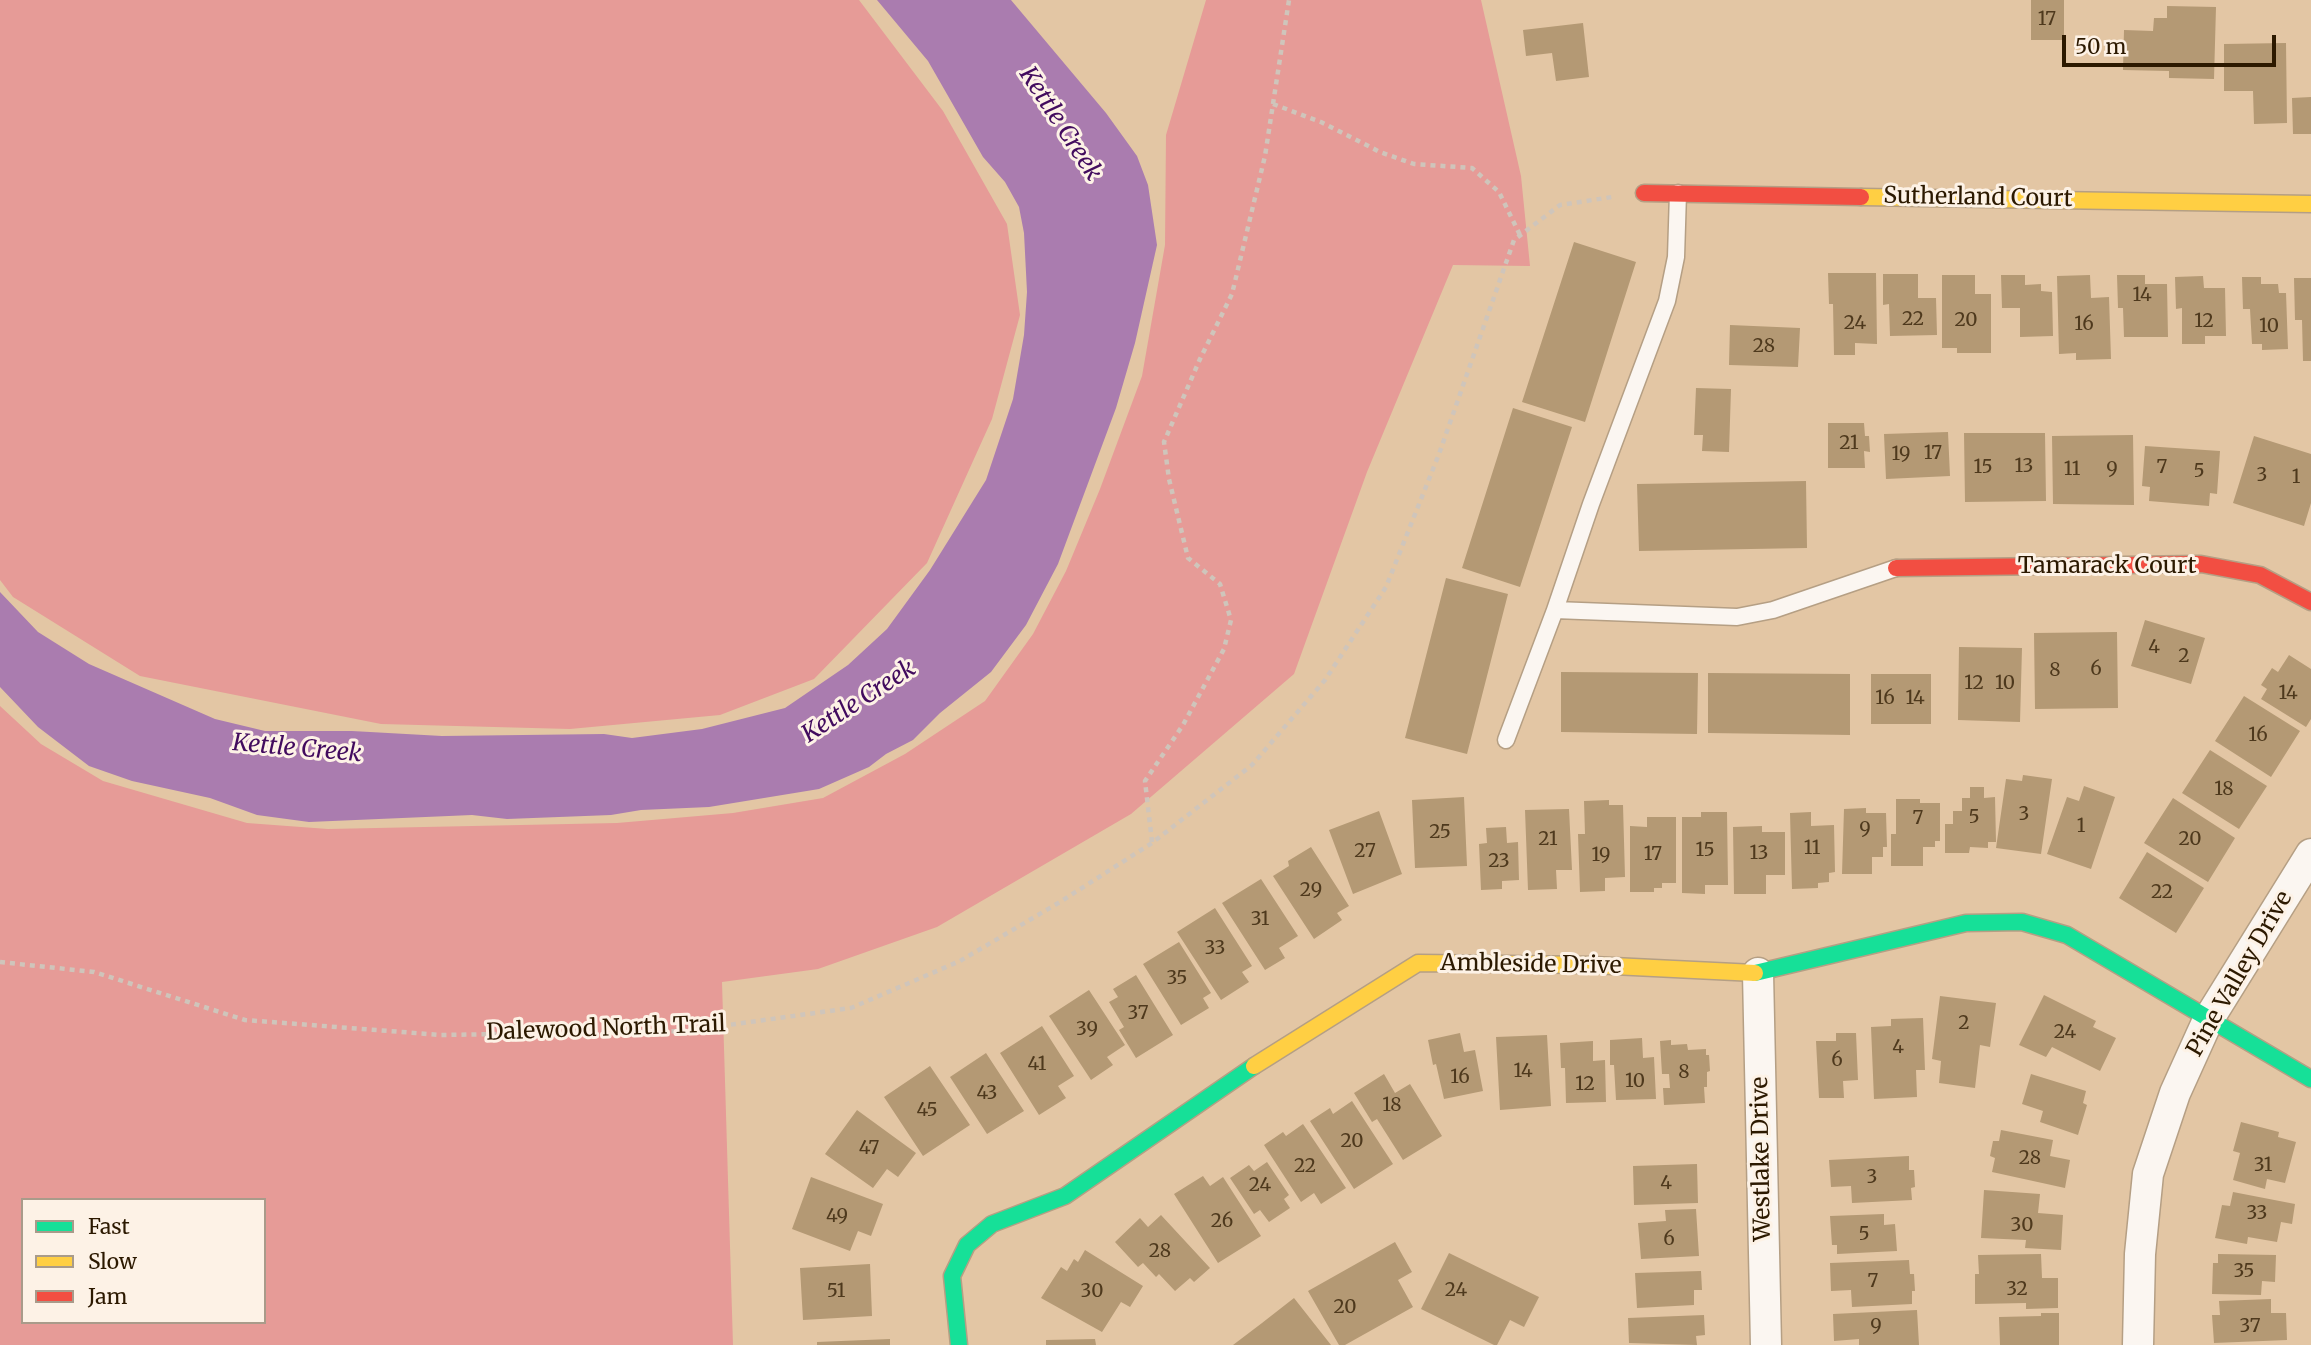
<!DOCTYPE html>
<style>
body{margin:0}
#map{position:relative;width:2311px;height:1345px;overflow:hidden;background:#e3c6a4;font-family:Merriweather,serif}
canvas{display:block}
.legend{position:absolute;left:21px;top:1198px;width:245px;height:126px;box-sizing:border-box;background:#fdf2e6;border:2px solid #a99b8a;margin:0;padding:9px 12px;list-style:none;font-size:21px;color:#2c1900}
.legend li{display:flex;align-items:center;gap:14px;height:35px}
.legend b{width:35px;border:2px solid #a99b8a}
.scale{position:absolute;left:2062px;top:35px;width:214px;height:32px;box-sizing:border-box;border:4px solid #2c1900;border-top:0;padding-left:9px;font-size:21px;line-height:24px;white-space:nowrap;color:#2c1900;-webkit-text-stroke:5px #fdf2e6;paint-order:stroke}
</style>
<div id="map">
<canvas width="2311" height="1345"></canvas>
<ul class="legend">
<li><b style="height:9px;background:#16e098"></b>Fast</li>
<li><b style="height:9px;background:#ffcf43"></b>Slow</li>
<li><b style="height:9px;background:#f24e42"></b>Jam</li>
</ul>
<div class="scale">50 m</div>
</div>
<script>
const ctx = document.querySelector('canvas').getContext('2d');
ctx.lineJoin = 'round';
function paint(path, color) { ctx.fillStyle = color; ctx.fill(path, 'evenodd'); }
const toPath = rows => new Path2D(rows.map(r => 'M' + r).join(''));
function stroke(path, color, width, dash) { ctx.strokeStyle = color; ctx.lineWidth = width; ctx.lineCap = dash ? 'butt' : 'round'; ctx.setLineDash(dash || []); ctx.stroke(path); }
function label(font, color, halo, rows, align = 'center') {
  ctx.font = font + ' Merriweather,serif'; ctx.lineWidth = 6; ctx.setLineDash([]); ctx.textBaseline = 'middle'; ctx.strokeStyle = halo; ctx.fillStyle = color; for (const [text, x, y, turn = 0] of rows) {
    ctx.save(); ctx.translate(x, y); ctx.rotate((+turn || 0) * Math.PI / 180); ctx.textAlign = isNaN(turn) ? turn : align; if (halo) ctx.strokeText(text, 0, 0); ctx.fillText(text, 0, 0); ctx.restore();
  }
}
const forest = toPath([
 [0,0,859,0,943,111,1007,224,1020,315,992,419,927,563,814,679,720,715,570,729,381,724,140,676,13,597,0,580],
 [1206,0,1481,0,1521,176,1530,266,1453,265,1367,472,1294,674,1131,814,937,927,818,969,722,982,733,1345,0,1345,0,706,41,744,103,781,247,823,328,829,617,823,733,813,823,798,905,754,985,701,1033,634,1066,571,1100,489,1142,376,1165,245,1166,135],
 [23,1200,264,1200,264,1322,23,1322]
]);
const water = toPath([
 [877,0,1011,0,1106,113,1137,156,1148,185,1157,245,1135,343,1116,408,1058,564,1026,625,991,672,940,713,913,740,886,754,869,767,819,789,709,807,641,810,611,815,507,819,472,815,309,822,257,815,210,798,132,781,89,766,38,727,0,687,0,592,38,632,89,664,215,719,265,731,352,731,442,736,604,734,632,738,702,729,785,708,848,665,887,629,930,570,986,480,1013,399,1024,335,1027,292,1024,233,1019,207,1005,182,983,157,928,61]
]);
const building = toPath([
 [2031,0,2064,0,2064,40,2031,40],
 [2167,6,2216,7,2214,79,2169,78,2169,71,2123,70,2124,30,2153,31,2154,18,2167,18],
 [1583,23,1589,77,1556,81,1552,53,1526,56,1523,30],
 [2286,43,2287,123,2254,124,2253,91,2224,91,2224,44],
 [2311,97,2311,134,2293,134,2292,98],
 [1574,242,1636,262,1585,422,1522,402],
 [1828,273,1876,273,1877,344,1855,343,1855,355,1834,355,1833,304,1829,304],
 [1883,274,1918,274,1918,298,1936,298,1937,335,1890,336,1889,304,1883,305],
 [1942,275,1975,275,1975,294,1991,294,1991,353,1957,353,1957,348,1942,348],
 [2001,275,2025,275,2025,285,2041,284,2041,291,2052,292,2053,336,2020,337,2020,308,2002,308],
 [2090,275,2091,298,2109,297,2111,359,2076,360,2076,353,2059,354,2057,276],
 [2117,275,2145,275,2145,284,2167,284,2168,337,2124,337,2123,308,2118,308],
 [2203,276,2204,288,2225,288,2226,336,2205,336,2205,344,2182,344,2182,308,2176,309,2175,277],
 [2242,277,2261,277,2261,284,2278,284,2279,293,2286,293,2288,349,2262,350,2262,344,2252,344,2250,309,2243,309],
 [2294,278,2311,278,2311,361,2303,361,2302,320,2295,320],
 [1730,325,1800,328,1798,367,1729,365],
 [1696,388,1731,389,1729,452,1702,451,1703,435,1694,435],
 [1513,408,1572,427,1520,587,1462,568],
 [1828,423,1864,423,1865,436,1869,436,1870,452,1864,451,1865,468,1828,468],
 [1948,432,1950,476,1886,479,1884,434],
 [1964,433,2045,433,2046,501,1965,502],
 [2133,435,2134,505,2053,504,2052,436],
 [2254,436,2311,454,2311,503,2304,526,2233,503],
 [2145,446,2220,451,2217,494,2210,493,2209,506,2149,501,2150,487,2142,486],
 [1806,481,1807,548,1639,551,1637,484],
 [1446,578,1508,594,1467,754,1405,738],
 [2145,620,2205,638,2191,684,2131,666],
 [2117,632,2118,708,2035,709,2034,633],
 [1959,647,2022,648,2020,722,1958,720],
 [2289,655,2311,669,2311,719,2306,727,2261,699,2267,689,2261,685,2272,668,2278,672],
 [1561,672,1698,673,1697,734,1561,732],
 [1708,673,1850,674,1850,735,1708,733],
 [1871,674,1931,674,1931,724,1871,724],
 [2244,696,2300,731,2271,777,2215,741],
 [2210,750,2267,786,2239,829,2182,793],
 [2023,775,2052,779,2041,854,1996,848,2006,779,2022,781],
 [2084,786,2115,797,2091,869,2047,854,2067,797,2079,801],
 [1970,787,1984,787,1984,798,1995,797,1996,842,1988,842,1988,848,1970,847,1969,853,1945,853,1945,824,1953,824,1953,811,1962,811,1962,798,1970,798],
 [1464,797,1467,866,1415,868,1412,800],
 [2173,798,2235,838,2208,882,2144,843],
 [1896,799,1920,799,1920,803,1940,803,1940,841,1935,841,1935,847,1923,847,1923,866,1891,866,1891,834,1896,834],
 [1609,800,1609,805,1623,805,1625,877,1605,878,1605,891,1580,892,1578,834,1585,834,1584,801],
 [1866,808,1866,813,1886,813,1887,847,1883,847,1883,857,1872,857,1872,874,1842,874,1844,809],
 [1569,809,1572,870,1556,870,1557,889,1528,890,1525,810],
 [1379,811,1402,874,1353,894,1329,830],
 [1701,812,1727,812,1728,885,1705,885,1705,894,1682,893,1682,817,1701,817],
 [1811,812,1811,826,1834,825,1835,872,1829,873,1829,882,1818,883,1818,888,1792,889,1790,813],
 [1647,817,1676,817,1676,883,1662,883,1662,888,1654,888,1654,892,1630,892,1630,826,1647,827],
 [1762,826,1762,832,1785,832,1785,875,1766,875,1766,894,1734,894,1733,827],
 [1506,827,1507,843,1518,842,1519,880,1502,881,1502,889,1481,890,1479,844,1487,843,1486,828],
 [1311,847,1349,906,1337,913,1342,920,1314,939,1273,876,1289,866,1288,861],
 [2147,852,2204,888,2176,933,2119,898],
 [1261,879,1298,936,1279,948,1285,958,1265,970,1222,903],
 [1215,908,1252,966,1242,972,1249,982,1221,1000,1177,932],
 [1179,942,1211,993,1203,998,1209,1008,1181,1025,1143,964],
 [1136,975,1173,1035,1136,1058,1119,1030,1124,1027,1109,1002,1118,997,1113,989],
 [1089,990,1125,1045,1107,1057,1113,1065,1091,1080,1049,1016],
 [2044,995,2096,1021,2093,1027,2116,1038,2100,1071,2052,1047,2046,1057,2019,1045],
 [1940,996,1996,1003,1990,1047,1980,1045,1975,1088,1939,1083,1941,1061,1932,1059],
 [1923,1018,1925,1070,1916,1070,1917,1097,1874,1099,1871,1027,1891,1026,1891,1019],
 [1042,1026,1074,1076,1058,1086,1066,1098,1039,1115,1000,1053],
 [1460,1033,1464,1052,1475,1050,1483,1091,1444,1099,1436,1064,1433,1065,1428,1040],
 [1836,1033,1856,1033,1858,1080,1843,1081,1844,1098,1819,1098,1816,1041,1836,1041],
 [1547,1035,1551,1106,1500,1110,1496,1037],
 [1642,1038,1643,1058,1654,1057,1656,1099,1616,1100,1614,1065,1610,1065,1610,1040],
 [1671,1040,1671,1045,1687,1044,1688,1050,1706,1049,1706,1055,1709,1055,1710,1071,1707,1072,1707,1087,1704,1087,1705,1103,1664,1105,1663,1088,1670,1088,1669,1074,1662,1074,1660,1041],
 [1593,1041,1593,1061,1605,1060,1606,1102,1566,1103,1565,1068,1561,1068,1560,1043],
 [986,1053,1024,1111,987,1134,950,1077],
 [930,1066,970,1125,923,1156,884,1097],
 [1384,1074,1395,1093,1410,1084,1442,1136,1403,1160,1377,1119,1372,1122,1354,1093],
 [2031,1074,2086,1091,2083,1103,2087,1105,2078,1135,2040,1122,2043,1111,2022,1104],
 [1352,1101,1393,1164,1354,1189,1310,1121,1330,1108,1333,1114],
 [857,1110,916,1153,898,1177,887,1169,873,1188,825,1154],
 [2241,1122,2279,1132,2278,1137,2296,1142,2285,1183,2267,1179,2265,1189,2233,1180,2240,1153,2233,1151],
 [1303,1124,1346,1188,1321,1204,1314,1193,1301,1202,1264,1145,1283,1132,1286,1136],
 [2001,1130,2053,1140,2050,1156,2070,1160,2065,1188,1992,1172,1995,1158,1990,1156,1993,1141,1999,1141],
 [1909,1156,1909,1170,1914,1170,1915,1187,1911,1188,1912,1200,1852,1203,1851,1186,1831,1187,1829,1160],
 [1267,1162,1289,1195,1284,1199,1290,1208,1269,1222,1260,1210,1254,1214,1230,1178,1249,1165,1254,1171],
 [1697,1164,1698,1203,1634,1205,1633,1166],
 [1203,1176,1210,1186,1223,1177,1261,1236,1218,1263,1174,1194],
 [811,1177,883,1204,871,1236,858,1231,850,1251,792,1229],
 [1984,1190,2040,1194,2038,1213,2063,1215,2061,1250,2025,1248,2026,1240,1981,1238],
 [2233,1192,2295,1204,2292,1224,2281,1222,2277,1242,2248,1237,2247,1244,2215,1238,2222,1205,2230,1206],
 [1696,1209,1699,1256,1641,1259,1638,1223,1666,1221,1665,1210],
 [1884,1214,1884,1225,1895,1224,1897,1251,1837,1254,1837,1245,1832,1245,1830,1216],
 [1161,1215,1210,1268,1194,1282,1190,1278,1175,1291,1159,1274,1156,1277,1143,1263,1138,1267,1115,1242,1140,1218,1148,1227],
 [1395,1242,1412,1272,1398,1280,1413,1307,1345,1345,1339,1345,1308,1291],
 [1085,1250,1143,1286,1130,1307,1121,1302,1102,1332,1041,1298,1061,1267,1067,1271,1074,1259,1078,1262],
 [1449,1253,1539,1297,1524,1327,1510,1320,1497,1345,1494,1345,1421,1309],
 [2041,1254,2042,1278,2058,1278,2058,1308,2026,1309,2026,1303,1975,1304,1975,1274,1979,1274,1978,1255],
 [2218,1254,2276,1255,2275,1282,2262,1281,2261,1295,2212,1294,2213,1263,2218,1263],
 [1909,1260,1910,1274,1914,1274,1915,1291,1912,1291,1912,1304,1852,1307,1851,1290,1831,1291,1830,1263],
 [870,1264,872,1316,803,1320,800,1268],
 [1701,1271,1702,1290,1694,1290,1694,1305,1637,1308,1635,1273],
 [1294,1298,1331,1345,1233,1345,1262,1323],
 [2271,1299,2271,1313,2286,1313,2287,1340,2214,1343,2212,1315,2220,1315,2219,1301],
 [1917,1310,1919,1345,1859,1345,1859,1339,1834,1341,1833,1314],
 [2041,1313,2059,1313,2059,1345,2000,1345,1999,1317,2041,1316],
 [1704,1315,1705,1335,1696,1336,1697,1345,1629,1343,1628,1318],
 [890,1339,890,1345,817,1345,817,1342],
 [1095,1339,1096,1345,1046,1345,1046,1340]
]);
const path = toPath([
 [1273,104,1321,122,1380,152,1414,164,1472,168,1499,192,1520,235],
 [1152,842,1145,781,1183,725,1224,649,1231,620,1220,584,1188,558,1169,479,1164,442,1200,359,1232,294,1265,156,1289,0],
 [0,962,94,972,245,1020,441,1035,685,1031,851,1008,960,961,1060,902,1152,843,1252,765,1325,680,1386,587,1439,454,1514,240,1560,205,1612,197]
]);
const lane = toPath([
 [1678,193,1676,257,1667,301,1591,504,1555,610,1737,617,1773,610,1896,568],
 [1506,740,1555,610]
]);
const street = toPath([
 [1758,973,1766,1345],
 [2138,1345,2140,1254,2148,1174,2175,1093,2208,1020,2311,854]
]);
const fast = toPath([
 [1755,973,1966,923,2022,922,2067,935,2311,1079],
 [959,1345,952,1276,967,1245,992,1224,1065,1196,1254,1066]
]);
const slow = toPath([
 [1861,197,2311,204],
 [1254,1066,1418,963,1593,965,1755,973]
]);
const jam = toPath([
 [1644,193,1861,197],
 [1896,568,2201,564,2260,575,2311,602]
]);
const numberNames = [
 ["17",2047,20],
 ["14",2142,296],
 ["22",1913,320],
 ["20",1966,321],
 ["12",2204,322],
 ["24",1855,324],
 ["16",2084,325],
 ["10",2269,327],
 ["28",1764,347],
 ["21",1849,444],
 ["17",1933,454],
 ["19",1901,455],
 ["13",2024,467],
 ["15",1983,468],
 ["7",2162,468],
 ["11",2072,470],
 ["9",2112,470],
 ["5",2199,472],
 ["3",2262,476],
 ["1",2296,478],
 ["4",2154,648],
 ["2",2184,657],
 ["6",2096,670],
 ["8",2055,671],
 ["12",1974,684],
 ["10",2005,684],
 ["14",2288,694],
 ["16",1885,699],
 ["14",1915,699],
 ["16",2258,736],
 ["18",2224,790],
 ["3",2024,815],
 ["5",1974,818],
 ["7",1918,819],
 ["1",2081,827],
 ["9",1865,830],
 ["25",1440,833],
 ["21",1548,840],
 ["20",2190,840],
 ["11",1812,849],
 ["15",1705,851],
 ["27",1365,852],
 ["13",1759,854],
 ["17",1653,855],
 ["19",1601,856],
 ["23",1499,862],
 ["29",1311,891],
 ["22",2162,893],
 ["31",1260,920],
 ["33",1215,949],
 ["35",1177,979],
 ["37",1138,1014],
 ["2",1964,1024],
 ["39",1087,1030],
 ["24",2065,1033],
 ["4",1898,1048],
 ["6",1837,1061],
 ["41",1037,1065],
 ["14",1523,1072],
 ["8",1684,1073],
 ["16",1460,1078],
 ["10",1635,1082],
 ["12",1585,1085],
 ["43",987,1094],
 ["18",1392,1106],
 ["45",927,1111],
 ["20",1352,1142],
 ["47",869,1149],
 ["28",2030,1159],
 ["31",2263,1166],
 ["22",1305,1167],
 ["3",1872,1178],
 ["4",1666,1184],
 ["24",1260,1186],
 ["33",2257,1214],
 ["49",837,1217],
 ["26",1222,1222],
 ["30",2022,1226],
 ["5",1864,1235],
 ["6",1669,1240],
 ["28",1160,1252],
 ["35",2244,1272],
 ["7",1873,1282],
 ["32",2017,1290],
 ["24",1456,1291],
 ["51",836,1292],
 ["30",1092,1292],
 ["20",1345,1308],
 ["9",1876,1327],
 ["37",2250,1327]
];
const streetNames = [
 ["Sutherland Court",1978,198,1],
 ["Tamarack Court",2107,566],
 ["Ambleside Drive",1531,965,1],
 ["Pine Valley Drive",2240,974,-60],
 ["Dalewood North Trail",606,1029,-2],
 ["Westlake Drive",1762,1159,-91]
];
const waterNames = [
 ["Kettle Creek",1060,124,57],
 ["Kettle Creek",859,702,-33],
 ["Kettle Creek",297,749,5]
];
paint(forest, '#e69b97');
paint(water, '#aa7caf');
paint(building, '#b49974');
stroke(lane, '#b59f84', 19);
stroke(street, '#b59f84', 33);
stroke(fast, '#b59f84', 19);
stroke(slow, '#b59f84', 19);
stroke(jam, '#b59f84', 19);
stroke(path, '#cfc5bb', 4.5, [5, 5]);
stroke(lane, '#fbf6f1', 16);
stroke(street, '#fbf6f1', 30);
stroke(fast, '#16e098', 16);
stroke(slow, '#ffcf43', 16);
stroke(jam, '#f24e42', 16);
label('19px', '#4e391d', null, numberNames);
label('23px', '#2c1900', '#fdf2e6', streetNames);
label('italic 24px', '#420b5e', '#fdf2e6', waterNames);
</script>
